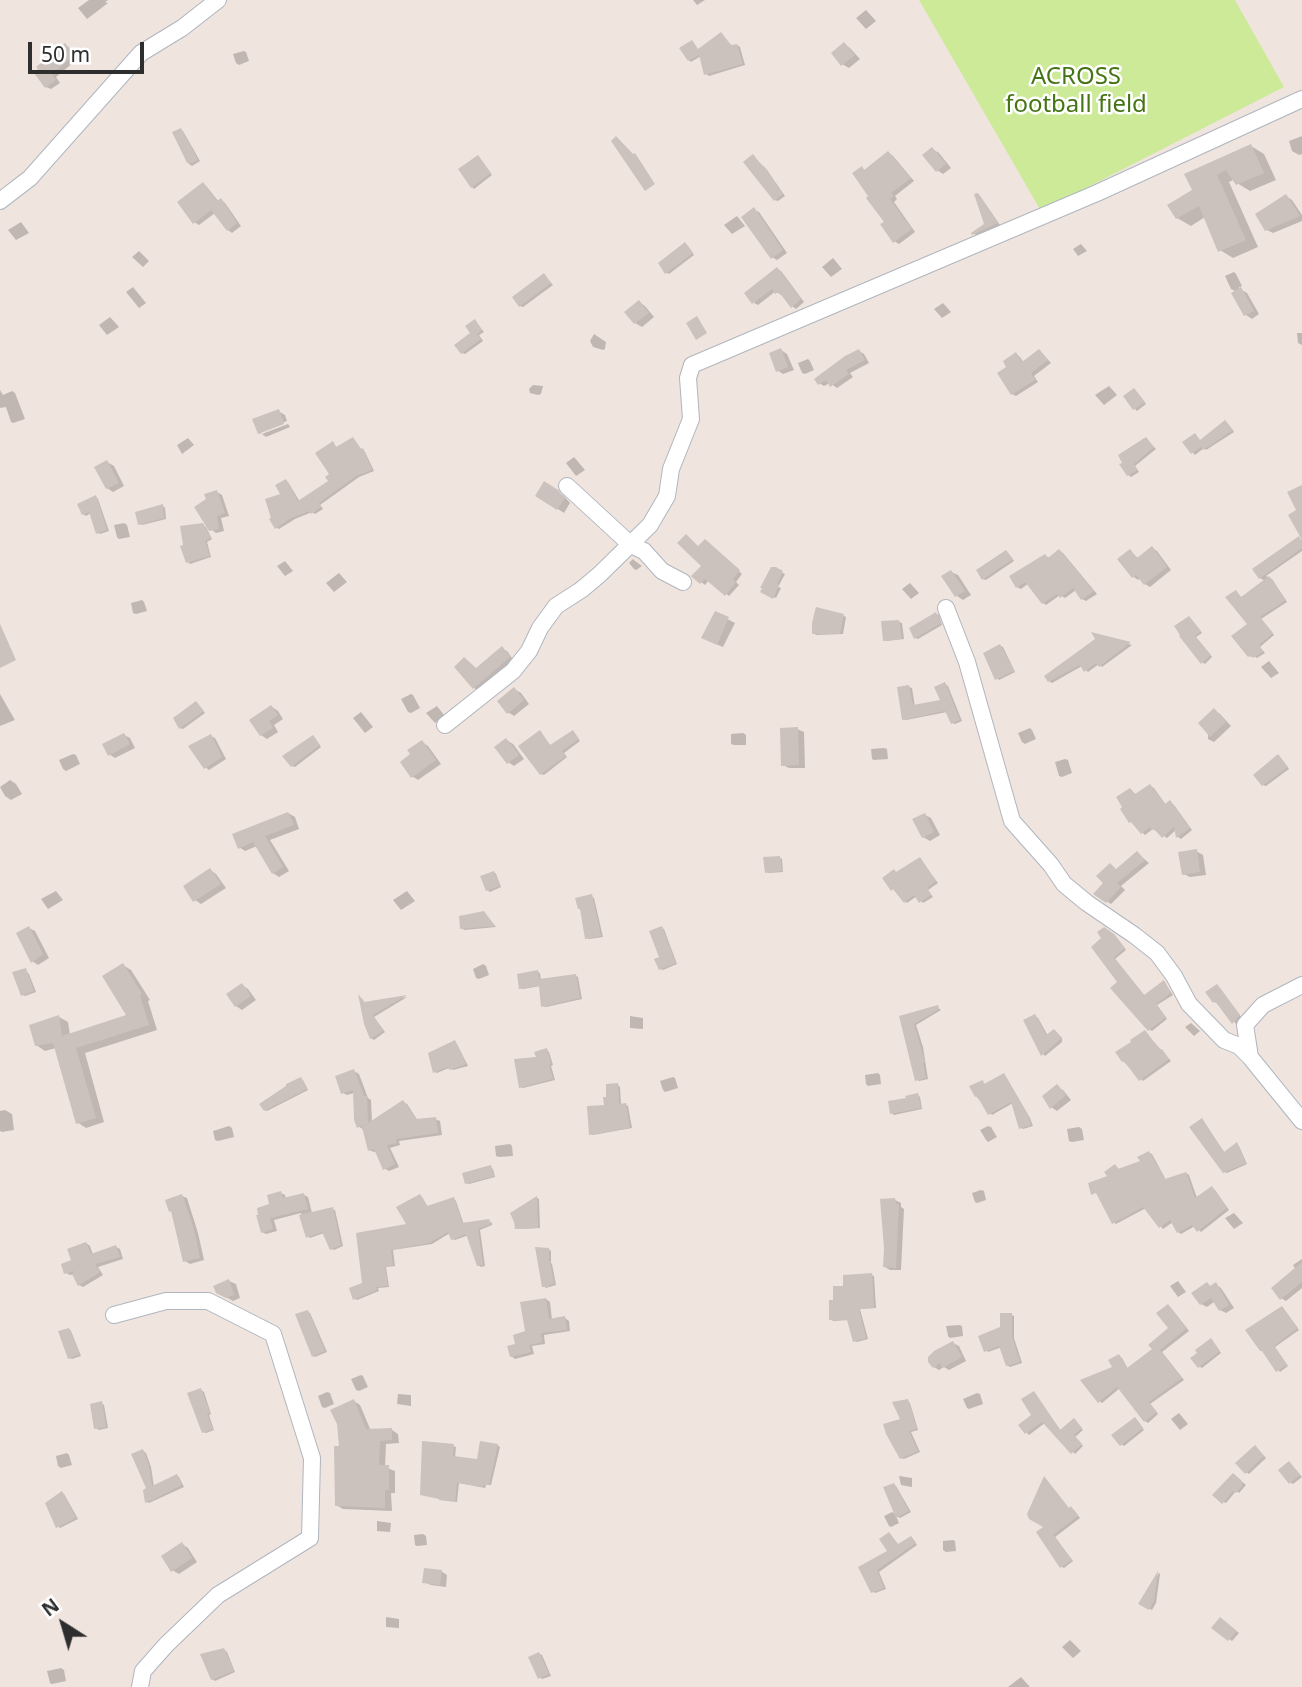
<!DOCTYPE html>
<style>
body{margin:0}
#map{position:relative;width:1302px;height:1687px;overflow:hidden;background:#f0e4df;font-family:"Noto Sans",sans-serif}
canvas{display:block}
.north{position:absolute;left:28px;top:1589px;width:70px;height:70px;-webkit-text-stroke:5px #fff;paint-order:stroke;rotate:323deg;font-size:19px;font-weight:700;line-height:28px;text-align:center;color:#2e2e2e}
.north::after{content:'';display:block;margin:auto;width:24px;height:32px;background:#2e2e2e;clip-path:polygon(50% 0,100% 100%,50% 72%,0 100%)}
.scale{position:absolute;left:28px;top:42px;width:116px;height:32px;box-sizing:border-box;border:4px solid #2e2e2e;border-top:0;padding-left:9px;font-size:21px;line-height:24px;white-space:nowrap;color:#2e2e2e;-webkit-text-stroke:5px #fff;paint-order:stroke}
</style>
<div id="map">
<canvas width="1302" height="1687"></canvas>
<div class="north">N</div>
<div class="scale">50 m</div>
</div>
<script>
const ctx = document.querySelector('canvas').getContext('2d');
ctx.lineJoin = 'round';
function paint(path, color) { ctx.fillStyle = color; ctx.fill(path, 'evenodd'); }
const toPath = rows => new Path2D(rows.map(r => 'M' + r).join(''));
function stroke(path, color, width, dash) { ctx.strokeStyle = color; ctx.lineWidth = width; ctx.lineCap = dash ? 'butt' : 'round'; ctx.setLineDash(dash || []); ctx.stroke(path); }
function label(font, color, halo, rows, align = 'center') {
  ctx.font = font + ' "Noto Sans",sans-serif'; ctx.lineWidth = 5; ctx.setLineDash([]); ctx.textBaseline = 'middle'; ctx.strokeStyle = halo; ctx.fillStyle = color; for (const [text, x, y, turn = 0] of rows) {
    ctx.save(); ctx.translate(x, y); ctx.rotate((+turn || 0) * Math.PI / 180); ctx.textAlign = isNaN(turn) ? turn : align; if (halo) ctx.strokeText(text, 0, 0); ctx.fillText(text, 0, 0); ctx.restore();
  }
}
const green = toPath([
 [919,0,1235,0,1284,87,1041,211]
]);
const shadow = toPath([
 [89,0,108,0,105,2,108,3,87,19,78,8],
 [693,0,705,0,697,5],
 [866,10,876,21,866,29,856,18],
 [721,34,732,46,737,45,740,47,745,65,709,76,706,74,701,56,691,62,689,60,692,42,699,51],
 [844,44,850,48,860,59,849,68,842,64],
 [65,45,70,48,79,58,56,77,60,83,51,89,46,87],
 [244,51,246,52,249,61,239,65,236,63,233,54],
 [181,130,183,131,200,161,192,166,189,164,174,133],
 [1302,136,1302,154,1299,155,1292,151,1289,141],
 [1251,146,1264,154,1276,180,1250,191,1237,183,1235,179,1229,182,1258,247,1233,258,1220,250,1205,217,1191,226,1177,218,1194,191],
 [932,149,939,153,951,168,943,174,937,170],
 [889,153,893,156,914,181,895,196,897,199,894,202,915,232,899,244,894,241,871,196,862,168,866,171],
 [753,156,767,170,785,196,778,201,775,200],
 [478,157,492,175,474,189,472,187],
 [203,184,207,187,219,202,221,200,225,203,241,226,232,233,228,230,215,213,199,225,194,222],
 [978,195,980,196,1000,225,976,235,973,233,986,225],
 [1286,196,1292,200,1302,215,1302,221,1273,233,1267,230],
 [754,210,759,212,787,253,777,260,772,257],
 [737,216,745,226,732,234,724,225],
 [21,222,29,233,16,240,8,230],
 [1081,244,1087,251,1078,256,1073,249],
 [688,246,694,255,669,274,666,272],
 [139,251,149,261,143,267,132,257],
 [833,258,842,269,831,277,822,267],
 [777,269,781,271,804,302,796,309,792,306,782,294,781,295,776,291,758,305,754,303],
 [1234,272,1236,274,1242,286,1238,288,1247,293,1259,314,1252,319,1246,315,1237,292,1231,289,1225,276],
 [546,277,553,285,523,307,520,306],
 [133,287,146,303,139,308,126,292],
 [639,302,645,306,654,317,642,327,635,323,627,312],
 [943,303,951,312,942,318,934,309],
 [110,317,119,327,107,335,99,325],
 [475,321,484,332,479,335,483,341,465,354,462,353,472,334],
 [1297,333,1302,333,1302,345,1298,343],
 [594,334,606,342,605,349,603,350,593,347,590,341],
 [781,350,787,354,794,370,783,374,777,370],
 [859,351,864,354,869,363,850,373,853,377,837,388,830,383,824,386,819,383],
 [1039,351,1043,354,1051,363,1034,376,1038,382,1016,396,1012,394,1009,367,1016,354,1020,357,1024,363],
 [808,359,810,361,814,370,805,374,802,373,798,363],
 [533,385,543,386,541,394,538,395,530,393,529,389],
 [1109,386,1117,395,1104,405,1095,395],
 [0,390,3,395,12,391,15,393,25,419,13,423,11,422,6,407,0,408],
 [1137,392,1146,404,1137,411,1125,397],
 [278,411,285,415,287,421,261,431,261,434,259,433],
 [288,424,290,427,266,437,262,434],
 [1228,424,1234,432,1206,450,1204,448,1195,455,1185,443,1201,441],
 [188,438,194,445,182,454,177,445],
 [353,439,362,450,365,452,374,471,359,477,320,505,323,509,315,514,312,512,295,519,279,529,276,527,286,481,288,482,300,502,330,482,333,443,337,448],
 [1146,439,1156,449,1135,466,1139,472,1131,477,1128,475],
 [574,457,585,470,576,476,566,463],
 [107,462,114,466,124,486,113,492,107,488],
 [545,484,564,496,570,503,564,513,537,495],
 [217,492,222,495,229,516,221,518,224,531,216,533,211,529],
 [96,497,98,499,109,531,100,534,98,533,91,513,86,516,83,514],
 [163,506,165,508,166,519,142,525,140,524],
 [124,523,127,525,130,537,119,539,117,537,114,525],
 [203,525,206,527,212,539,207,542,211,557,190,564,188,562,185,546],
 [1299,538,1302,540,1302,551,1266,576,1272,579,1287,602,1261,619,1274,635,1260,647,1265,653,1257,658,1253,655,1251,657,1249,656,1249,625,1236,592,1242,598,1265,581,1260,578],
 [709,543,742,574,736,582,739,585,729,596,709,580,705,585,694,576,703,565,699,548],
 [1152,548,1157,551,1171,570,1150,587,1145,584,1140,578,1138,580,1134,577,1120,559,1130,551,1139,559],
 [1059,551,1063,553,1097,594,1086,601,1082,599,1076,590,1065,598,1060,595,1046,605,1043,603,1029,583,1021,589,1017,587,1045,556,1050,558],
 [1007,552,1014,561,986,580,983,579],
 [633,559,635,561,642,566,636,570,634,569,629,563],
 [285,561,293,571,285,576,277,566],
 [772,568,785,574,778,587,781,588,776,598,762,592],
 [951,572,958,575,971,595,963,600,957,596,944,577],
 [339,573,347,582,334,592,326,583],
 [910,583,919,593,911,599,902,589],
 [142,600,144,602,147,611,136,614,133,613,131,603],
 [715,613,735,623,723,647,709,641],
 [936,614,939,615,942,625,918,639,915,638],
 [844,616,846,617,843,634,816,635,814,633],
 [1189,618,1202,633,1196,637,1212,657,1205,664,1202,662],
 [899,622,902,623,904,639,887,641,885,640],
 [1095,635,1132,645,1102,667,1099,664,1088,672,1082,666,1052,683,1049,681,1097,640],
 [1000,646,1003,647,1015,672,999,680,997,678],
 [502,649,507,651,514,661,479,691,474,688,477,669],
 [1269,661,1279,673,1271,678,1261,667],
 [945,684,948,686,962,721,955,724,952,723,947,712,906,720,903,719,909,687,912,688,915,707,942,701],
 [514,689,521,693,529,704,514,716,508,712],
 [0,694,15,720,0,726],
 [411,694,413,695,420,708,411,713,408,712,401,699],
 [196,703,205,713,183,729,180,728],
 [437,706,444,715,435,723,426,713],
 [272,707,278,711,283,719,274,725,278,732,267,739,261,735],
 [1214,710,1220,714,1231,726,1214,742,1208,739,1208,732],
 [361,712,373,727,365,733,353,718],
 [1030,728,1032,730,1036,739,1025,744,1022,742,1018,733],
 [797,729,804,732,805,768,789,768,783,765],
 [540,732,551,746,575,734,580,741,564,753,567,757,544,775,541,774],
 [743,733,746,735,746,745,734,745,731,744,731,734],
 [124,735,130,738,135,748,115,758,109,754],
 [211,736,215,738,226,759,209,770,205,767],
 [315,738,321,747,295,767,292,766],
 [506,740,513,744,524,759,514,766,508,762],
 [422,742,428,746,441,764,418,780,412,776],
 [884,748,887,749,888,759,874,760,872,759,871,749],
 [73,754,76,755,80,764,66,771,63,769,59,760],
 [1278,756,1289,769,1266,786,1263,785],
 [1065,759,1068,760,1072,773,1062,777,1059,776,1055,762],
 [10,780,16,784,22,794,11,800,5,796,0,787],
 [1150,786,1154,788,1166,805,1170,802,1174,805,1192,830,1181,839,1178,837,1176,830,1167,838,1153,829,1145,835,1131,822,1130,790,1137,795],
 [288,813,295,817,299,829,270,840,289,871,279,877,273,873,257,846,245,851,239,847],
 [925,815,931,818,940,835,930,841,923,837],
 [1196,851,1203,855,1206,875,1190,877,1184,874],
 [1137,853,1149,863,1121,886,1125,890,1111,904,1095,894,1117,870],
 [780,858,782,859,783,872,769,873,766,871],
 [920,859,938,883,928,890,933,897,923,903,917,896,907,903,893,889,898,874],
 [210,870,216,874,226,888,201,904,195,900],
 [494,872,496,874,501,887,490,892,487,890],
 [56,891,63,900,48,909,41,899],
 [407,891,415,901,401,910,393,900],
 [591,896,594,898,603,937,589,939,587,938,582,910],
 [484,912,496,927,464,930,462,928],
 [29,928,35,931,49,958,38,965,32,961],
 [661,928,664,929,677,964,663,970,660,969],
 [1117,938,1126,950,1115,959,1145,996,1164,982,1173,995,1157,1005,1167,1019,1152,1031,1149,1029,1119,983,1093,948],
 [483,964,486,966,489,975,479,979,476,978,473,969],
 [123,965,131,970,150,1000,148,1001,157,1030,85,1053,104,1122,86,1128,77,1122,56,1048,45,1051,36,1045,59,1017,68,1022,70,1035,129,1016],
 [27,972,29,974,36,992,25,996,23,995],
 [538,972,540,973,541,981,576,976,578,977,582,999,546,1007,543,1006,541,986,523,989,521,988],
 [242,985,248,989,256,1000,242,1010,236,1006],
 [1220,988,1241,1017,1236,1024,1218,1002,1217,1003,1214,1002],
 [361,997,365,1003,407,997,374,1017,385,1032,374,1040,371,1038,366,1024],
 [937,1007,941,1010,916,1025,923,1047,928,1079,919,1081,916,1079,901,1017],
 [630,1016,643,1018,643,1029,630,1028],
 [1035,1016,1038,1018,1048,1036,1055,1031,1062,1038,1062,1042,1045,1056,1043,1054],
 [1191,1023,1200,1031,1194,1036,1185,1027],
 [1145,1032,1171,1061,1143,1081,1123,1061],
 [455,1042,457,1044,468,1066,453,1070,449,1068,437,1073,435,1072],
 [547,1050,549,1052,553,1065,551,1066,555,1080,523,1088,520,1087,538,1058],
 [354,1071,359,1074,368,1098,371,1100,372,1122,403,1102,407,1104,418,1121,435,1119,440,1121,442,1135,399,1141,400,1145,390,1148,399,1167,389,1171,384,1168,377,1151,374,1152,369,1150,364,1130,358,1126,354,1093,347,1095,343,1093],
 [878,1073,880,1075,881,1084,868,1086,866,1084,865,1075],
 [673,1077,675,1078,678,1088,665,1092,663,1090,660,1081],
 [1006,1077,1030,1118,1033,1126,1023,1129,1020,1127,1013,1103,992,1115,976,1096,982,1082,985,1084],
 [301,1079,303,1080,308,1090,267,1111,265,1110],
 [618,1085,620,1087,621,1105,626,1105,628,1106,632,1128,593,1135,591,1134],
 [1057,1087,1063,1090,1071,1100,1057,1111,1051,1107],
 [918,1095,920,1097,922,1109,894,1115,892,1113],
 [5,1110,12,1114,14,1130,2,1132,0,1131,0,1111],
 [1202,1121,1225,1153,1237,1145,1239,1146,1247,1164,1227,1173,1224,1172],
 [229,1126,232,1128,234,1137,218,1141,215,1140,213,1131],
 [988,1126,991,1127,997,1137,988,1142,986,1140,980,1130],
 [1079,1127,1082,1129,1084,1140,1072,1142,1069,1141,1067,1129],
 [510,1144,512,1146,513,1156,499,1157,496,1156,495,1146],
 [1149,1153,1152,1154,1166,1180,1186,1173,1189,1175,1197,1198,1212,1188,1215,1190,1229,1210,1201,1232,1195,1226,1181,1234,1178,1232,1173,1222,1163,1229,1146,1208,1116,1224,1113,1222,1099,1194,1096,1195,1105,1192,1116,1166,1120,1170,1142,1162],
 [490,1167,493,1169,495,1177,469,1184,466,1183],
 [981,1190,984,1191,986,1200,977,1203,975,1202,972,1193],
 [281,1193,285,1195,286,1200,304,1195,308,1197,312,1213,332,1209,335,1210,343,1246,334,1250,331,1249,324,1233,310,1238,308,1236,301,1213,274,1220,277,1231,266,1234,262,1232,271,1206],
 [182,1196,187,1198,198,1233,204,1260,190,1264,185,1261,173,1212,170,1211],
 [420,1196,422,1197,428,1207,454,1199,456,1201,464,1225,489,1221,492,1223,492,1225,480,1230,485,1266,481,1267,478,1265,469,1235,455,1240,452,1239,450,1233,432,1244,393,1250,395,1266,386,1267,389,1287,378,1288,379,1291,357,1300,355,1299,408,1225],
 [537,1198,539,1199,540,1228,519,1229,516,1228,512,1213],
 [895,1200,901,1203,901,1207,904,1209,901,1270,890,1270,885,1267],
 [1234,1213,1243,1223,1234,1229,1225,1218],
 [86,1243,90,1246,93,1255,116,1247,120,1249,123,1259,98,1267,103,1275,83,1287,79,1285,74,1274,70,1275,66,1273],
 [548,1249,551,1251,551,1263,552,1264,556,1285,546,1288,544,1286],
 [1302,1259,1302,1288,1286,1301,1281,1298,1296,1270,1293,1265],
 [871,1275,874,1276,876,1308,860,1309,868,1339,857,1342,854,1341,849,1320,833,1321,831,1319,835,1302,844,1288],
 [229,1281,236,1284,240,1298,233,1301,217,1292],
 [1178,1281,1186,1292,1178,1297,1170,1286],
 [1207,1284,1212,1287,1216,1285,1221,1288,1234,1308,1226,1313,1220,1310,1215,1301,1207,1307,1201,1304],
 [546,1299,550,1302,552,1320,565,1318,569,1321,570,1331,544,1335,545,1344,532,1346,534,1354,515,1359,511,1356,517,1345,527,1333],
 [1171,1308,1189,1331,1162,1352,1184,1380,1150,1404,1158,1414,1148,1423,1145,1421,1120,1388,1102,1403,1099,1401,1119,1356,1122,1358,1128,1369,1155,1350,1171,1329],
 [1282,1308,1299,1330,1275,1347,1288,1366,1280,1372,1247,1331],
 [308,1312,310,1313,327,1352,315,1357,313,1355],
 [1011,1315,1014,1316,1014,1338,1022,1363,1010,1367,1007,1365,1002,1347,988,1352,986,1350],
 [959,1325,962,1326,963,1336,950,1338,948,1336,946,1326],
 [69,1329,71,1331,81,1356,72,1359,69,1358],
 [1213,1342,1221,1353,1202,1368,1199,1366],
 [953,1343,959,1346,966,1361,949,1370,944,1367,939,1370,934,1367,928,1359,935,1352],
 [361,1375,363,1376,368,1387,359,1391,356,1390,351,1379],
 [201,1390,204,1392,211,1414,209,1415,214,1430,206,1433,203,1432],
 [327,1392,330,1393,334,1404,325,1408,322,1407,318,1396],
 [977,1393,980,1394,983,1404,969,1409,967,1408,963,1399],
 [398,1394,411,1395,411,1406,397,1404],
 [1036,1395,1061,1431,1076,1422,1083,1430,1075,1437,1083,1446,1075,1454,1045,1423,1029,1435,1021,1425,1034,1415],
 [354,1401,360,1405,371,1431,392,1430,398,1434,399,1443,386,1444,385,1467,395,1471,395,1493,391,1493,392,1511,343,1509,336,1505,341,1447],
 [908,1401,910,1403,918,1430,911,1432,920,1452,904,1459,901,1458,902,1421],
 [101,1403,104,1405,108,1428,99,1430,96,1428],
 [1179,1413,1188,1424,1180,1430,1171,1419],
 [1137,1420,1144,1430,1124,1446,1121,1444],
 [497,1445,500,1447,491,1485,486,1485,485,1488,459,1483,457,1502,440,1499,453,1446,456,1447,455,1458,478,1461],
 [1256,1447,1266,1458,1249,1474,1246,1472],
 [143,1451,146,1453,151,1467,154,1487,177,1476,179,1477,184,1487,149,1503,147,1502,148,1489],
 [67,1453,69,1455,72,1465,61,1468,58,1466,56,1456],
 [1292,1465,1302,1477,1293,1484,1290,1482],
 [899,1476,912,1478,912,1487,901,1485],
 [1235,1476,1246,1485,1239,1493,1236,1491,1226,1503,1223,1502],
 [894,1485,896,1486,911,1512,900,1518,896,1516,899,1523,891,1527,889,1526,884,1516,892,1512,897,1515],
 [62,1493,64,1494,78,1519,60,1528,58,1526],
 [1070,1509,1074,1510,1080,1518,1055,1537,1073,1561,1064,1568,1062,1567,1046,1527],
 [377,1521,391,1523,390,1532,377,1531],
 [423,1534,426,1536,427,1545,417,1546,415,1545,414,1535],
 [889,1534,899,1545,914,1540,917,1545,879,1572,886,1589,875,1593,873,1591,861,1568,890,1551],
 [953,1540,955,1541,956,1551,946,1552,943,1550,943,1541],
 [182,1544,188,1548,197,1562,179,1574,172,1570],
 [441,1571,447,1575,446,1587,431,1585,424,1582],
 [1159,1573,1160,1574,1156,1603,1152,1610,1141,1604],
 [386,1617,399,1619,399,1628,386,1627],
 [1222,1620,1239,1633,1232,1641,1213,1627],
 [1070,1640,1081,1651,1073,1658,1062,1647],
 [224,1650,227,1652,235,1672,215,1681,212,1679],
 [539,1654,542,1655,551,1676,542,1679,540,1677],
 [61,1668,64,1670,66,1681,52,1684,50,1683,47,1671],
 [1021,1677,1030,1687,1008,1687]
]);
const building = toPath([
 [721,32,731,45,737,44,743,64,704,75,699,55,688,61,679,48,692,40,698,49],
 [844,42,855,55,841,66,831,53],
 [65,43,75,55,52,74,56,80,45,88,34,73,38,69,36,67],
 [181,128,198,160,192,163,187,163,172,132],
 [616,136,633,154,635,153,655,184,645,191,611,141],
 [1251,144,1264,173,1236,185,1226,170,1217,175,1246,240,1218,252,1199,206,1176,219,1167,205,1192,190,1184,174],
 [932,147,946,164,936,172,922,155],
 [888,151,911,178,891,193,894,196,890,199,912,229,893,243,880,224,884,222,866,198,868,196,852,173,862,166,864,170],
 [753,154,763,167,764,166,783,194,774,201,743,162],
 [478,155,491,173,471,188,458,169],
 [203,182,217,201,221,198,237,223,227,231,211,210,193,224,177,202],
 [978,193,998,223,972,235,971,233,984,224,974,194],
 [1286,194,1300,216,1265,231,1255,214],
 [754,207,783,250,771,259,741,217],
 [685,242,693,253,665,274,658,263],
 [777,267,801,299,791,308,779,292,775,294,772,289,752,304,744,293],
 [544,273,551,283,519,307,512,297],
 [1241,287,1254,311,1244,316,1231,293],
 [639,300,649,313,634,324,624,312],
 [697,316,707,333,696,340,686,323],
 [475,319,482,330,477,334,481,339,461,354,454,345,470,333,465,326],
 [781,348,788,367,776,372,769,353],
 [859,349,865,360,846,370,849,374,830,387,826,380,818,385,814,379,845,356],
 [1039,349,1048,360,1031,373,1035,380,1011,395,997,373,1006,367,1003,361,1016,352,1022,362],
 [1134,388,1145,402,1133,410,1123,396],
 [279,409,284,424,258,434,252,419],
 [1225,420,1233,430,1203,450,1201,447,1191,454,1182,442,1195,433,1200,440],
 [353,437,361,449,363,448,372,470,356,476,319,503,321,507,311,514,310,511,291,518,275,529,269,519,271,518,265,499,280,494,275,485,286,479,298,501,328,481,325,477,329,474,315,453,333,441,336,447],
 [1146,437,1154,447,1134,464,1137,470,1127,476,1119,464,1122,463,1118,455],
 [107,460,119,483,106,489,94,467],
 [544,481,558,490,565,498,557,510,535,496],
 [1302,485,1302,540,1288,515,1296,510,1287,492],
 [217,490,225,513,217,516,219,529,209,531,194,507,206,499,204,494],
 [96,495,107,530,96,534,89,512,82,515,77,504],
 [163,504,164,518,138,525,135,512],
 [203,523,211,538,205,541,210,556,186,563,180,546,183,545,180,526],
 [686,534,698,546,705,539,740,570,733,579,736,582,725,596,705,579,700,584,692,577,691,576,701,566,677,543],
 [1299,536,1302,541,1302,548,1259,579,1252,569],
 [1152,546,1167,567,1144,585,1136,575,1132,578,1117,559,1130,549,1137,558],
 [1059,549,1094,591,1081,600,1073,588,1060,598,1057,594,1042,604,1025,582,1016,588,1009,576,1045,554,1048,558],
 [1006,550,1013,559,982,580,976,570],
 [771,567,776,567,783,571,777,584,779,585,773,599,760,592,762,588,760,588],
 [951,570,965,591,955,597,941,576],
 [1269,576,1286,600,1260,617,1273,633,1259,645,1263,652,1253,658,1251,655,1248,657,1231,636,1247,624,1225,597,1236,590,1241,597],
 [816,607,844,614,840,634,812,634,812,623],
 [715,611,729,617,717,645,701,638],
 [936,612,941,623,914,639,909,628],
 [1189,616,1201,631,1195,636,1211,655,1201,664,1179,636,1180,635,1174,626],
 [899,620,902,639,883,641,881,621],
 [0,624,16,660,0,668],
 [1091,632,1131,642,1099,667,1096,663,1084,672,1080,665,1048,682,1044,676,1095,639],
 [1000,644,1014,671,995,680,983,653],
 [502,646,510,657,473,689,454,667,464,657,476,668],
 [945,682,960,720,951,724,945,711,902,720,897,687,909,685,913,705,940,700,934,687],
 [514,687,524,700,507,714,497,701],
 [196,701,204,711,179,729,173,718],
 [271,705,278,715,269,721,273,728,260,736,249,720],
 [1214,708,1226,722,1210,737,1198,723],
 [798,727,799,765,781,766,780,728],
 [540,730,550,745,573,730,579,739,562,751,566,756,540,775,518,746],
 [124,733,130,744,108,756,102,744],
 [211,734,222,757,204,769,188,746],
 [313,735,320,745,291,767,282,756],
 [506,738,519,755,507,764,494,747],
 [422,740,436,760,411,778,400,762,410,754,407,750],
 [1278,754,1288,767,1262,786,1253,775],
 [1150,784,1165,804,1170,800,1190,828,1176,838,1174,827,1162,838,1154,829,1152,830,1150,827,1141,834,1131,822,1129,823,1120,809,1122,807,1116,797,1130,788,1135,794],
 [288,812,294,825,265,836,283,867,272,874,253,842,238,849,232,834],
 [925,813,934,832,922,838,912,819],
 [1197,849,1200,872,1182,875,1178,852],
 [1137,851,1145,860,1117,883,1121,887,1106,903,1093,894,1103,883,1096,876,1110,863,1116,869],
 [780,856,782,871,765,873,763,857],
 [920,857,936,881,927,888,931,895,919,903,914,895,904,903,893,889,891,891,882,878,894,869,896,872],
 [210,868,221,884,193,902,183,886],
 [494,871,500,886,486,891,480,876],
 [592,894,601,936,585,939,580,909,578,909,575,898],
 [484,911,495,926,460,929,459,916],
 [29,926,43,954,31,963,16,933],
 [662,926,676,963,659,970,654,959,659,957,649,931],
 [1104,927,1114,934,1125,948,1114,957,1144,995,1164,980,1171,993,1156,1004,1166,1017,1148,1031,1110,988,1117,982,1091,947,1101,938,1097,932],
 [123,963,142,994,140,996,149,1025,76,1048,96,1118,76,1124,53,1043,35,1046,29,1025,59,1015,62,1036,126,1015,102,976],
 [26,968,34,991,21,996,12,972],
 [538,970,539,979,576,974,580,998,541,1007,539,986,519,989,517,974],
 [242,983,251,996,235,1007,226,994],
 [1217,984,1240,1015,1232,1024,1215,1001,1213,1003,1205,992],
 [358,994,364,1002,407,995,373,1015,383,1031,370,1039,364,1024],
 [938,1005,939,1009,914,1024,925,1062,923,1063,926,1078,915,1081,899,1016],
 [1035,1014,1046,1035,1054,1029,1062,1038,1041,1056,1023,1020],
 [1145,1030,1160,1050,1162,1049,1169,1059,1139,1081,1124,1061,1122,1062,1115,1052,1131,1042,1130,1040],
 [455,1040,466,1064,449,1070,448,1067,433,1073,428,1053],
 [547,1048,551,1064,549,1065,553,1079,519,1088,514,1059,536,1057,534,1052],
 [354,1069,364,1096,367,1096,368,1123,403,1100,416,1119,436,1117,438,1133,396,1139,397,1143,387,1145,395,1164,383,1170,374,1149,368,1151,362,1127,368,1123,357,1128,354,1120,353,1090,341,1094,335,1076],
 [1004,1073,1028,1115,1031,1125,1019,1129,1011,1102,988,1115,977,1096,975,1097,969,1086,983,1080,984,1084],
 [301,1077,307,1089,264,1111,259,1104,286,1086,286,1084],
 [618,1083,619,1104,626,1103,630,1128,589,1135,587,1106,604,1105,603,1097,606,1097,606,1084],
 [1057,1084,1066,1095,1050,1109,1042,1096],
 [918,1093,921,1108,890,1114,888,1101,906,1098,905,1096],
 [1202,1118,1224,1152,1237,1142,1246,1163,1223,1173,1189,1127],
 [1149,1151,1165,1179,1186,1172,1195,1198,1212,1186,1227,1208,1197,1232,1192,1225,1177,1233,1170,1220,1159,1228,1143,1207,1112,1224,1096,1193,1091,1195,1088,1183,1107,1176,1104,1172,1115,1164,1118,1169,1140,1161,1137,1157],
 [491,1165,494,1176,465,1184,462,1173],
 [281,1191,283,1198,304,1193,308,1209,270,1218,273,1229,261,1233,256,1215,258,1215,257,1208,269,1204,267,1195],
 [182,1194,194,1229,200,1258,183,1262,171,1211,169,1212,165,1200],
 [420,1194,427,1206,454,1197,462,1223,489,1219,491,1224,478,1229,483,1265,477,1266,466,1234,451,1240,448,1232,429,1243,391,1250,393,1265,385,1267,388,1286,376,1287,377,1290,353,1300,349,1288,362,1283,356,1233,406,1224,396,1207],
 [537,1196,538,1228,515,1229,514,1222,510,1213],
 [895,1198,896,1204,899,1204,896,1268,883,1267,884,1248,880,1199],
 [333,1207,341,1245,330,1250,322,1232,306,1238,299,1215],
 [86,1242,91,1254,116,1245,120,1257,95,1264,100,1272,78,1286,72,1274,75,1271,64,1274,61,1264,71,1260,67,1249],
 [535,1247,549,1248,549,1261,550,1261,554,1284,549,1285,549,1287,542,1287],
 [1302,1262,1302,1282,1280,1300,1271,1288],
 [872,1273,874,1308,859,1309,866,1338,853,1342,847,1320,829,1320,829,1300,833,1300,833,1286,843,1286,843,1275],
 [229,1279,234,1295,226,1298,216,1293,213,1286],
 [1207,1282,1210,1286,1216,1282,1229,1305,1219,1311,1211,1298,1200,1305,1191,1293],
 [546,1298,549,1319,565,1316,567,1330,541,1333,542,1342,529,1345,531,1352,510,1357,507,1346,515,1344,513,1335,525,1331,520,1302],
 [1168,1304,1187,1328,1160,1350,1182,1378,1149,1402,1157,1412,1144,1422,1117,1387,1098,1403,1080,1380,1112,1367,1108,1360,1119,1354,1127,1368,1152,1349,1148,1345,1168,1328,1156,1313],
 [1282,1306,1298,1328,1274,1346,1287,1365,1276,1372,1262,1351,1260,1351,1245,1330],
 [308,1310,325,1351,312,1357,295,1314],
 [1000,1313,1012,1313,1012,1336,1020,1362,1006,1366,999,1346,984,1352,978,1336,1000,1327],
 [69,1328,80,1354,68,1359,58,1331],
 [1211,1338,1220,1351,1198,1368,1190,1358,1197,1353,1195,1350],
 [953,1341,962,1357,942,1368,940,1363,933,1368,928,1362,928,1357,934,1351],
 [201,1388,210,1413,207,1414,213,1429,202,1433,187,1393],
 [1034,1391,1060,1430,1074,1418,1082,1428,1074,1435,1082,1444,1071,1454,1042,1422,1025,1434,1018,1425,1031,1415,1021,1399],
 [354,1399,366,1429,392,1428,392,1440,380,1441,379,1465,389,1465,389,1490,385,1490,385,1508,335,1506,334,1446,339,1446,337,1424,330,1410],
 [908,1399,917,1429,909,1431,918,1451,900,1459,886,1434,883,1424,900,1419,892,1402],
 [102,1401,106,1427,94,1429,90,1404],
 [1135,1417,1143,1428,1120,1446,1111,1435],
 [422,1441,454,1444,453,1456,477,1459,480,1441,498,1444,489,1485,483,1485,483,1487,457,1483,455,1502,439,1500,439,1499,420,1495],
 [1255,1445,1264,1456,1245,1474,1235,1463],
 [143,1449,149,1465,152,1486,177,1474,182,1485,154,1499,154,1500,152,1500,145,1503,143,1490,146,1488,131,1454],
 [1289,1461,1300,1475,1289,1484,1278,1470],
 [1233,1473,1242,1481,1242,1486,1236,1493,1233,1491,1222,1504,1212,1495],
 [1044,1476,1069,1508,1071,1506,1078,1516,1053,1535,1072,1560,1060,1568,1036,1532,1043,1527,1029,1519,1027,1514],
 [894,1483,909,1511,896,1518,883,1487],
 [62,1491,76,1518,56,1528,45,1503],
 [889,1532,898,1544,911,1536,916,1543,877,1570,884,1588,871,1593,858,1567,887,1551,879,1539],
 [182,1542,192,1558,171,1572,161,1556],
 [424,1568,442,1570,440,1585,422,1583],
 [1158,1571,1154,1601,1149,1610,1138,1604],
 [1220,1617,1237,1631,1228,1641,1211,1628],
 [224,1648,234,1671,211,1680,200,1654],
 [539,1652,549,1674,538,1679,528,1657]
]);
const minor = toPath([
 [0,201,30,178,141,53,182,28,218,0],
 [567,486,631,545,644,551,662,571,683,582],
 [946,608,967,662,1012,821,1051,865,1064,884,1087,903,1134,935,1157,953,1174,976,1189,1004,1224,1040,1239,1046,1250,1057,1302,1121],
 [445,725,513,671,529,651,540,628,556,606,581,590,599,575,650,525,667,496,671,469,691,419,688,378,692,365,1097,193,1302,99],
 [1250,1057,1245,1025,1263,1005,1302,985],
 [114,1315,166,1301,208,1301,273,1334,312,1458,310,1538,218,1595,166,1645,143,1671,140,1687]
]);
const parkNames = [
 ["ACROSS",1076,77],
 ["football field",1076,105]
];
paint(green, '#cdea98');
paint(shadow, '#0003');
paint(building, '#cbc2bd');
stroke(minor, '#afb6be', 18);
stroke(minor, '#fff', 16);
label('24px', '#457414', '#fff', parkNames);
</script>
